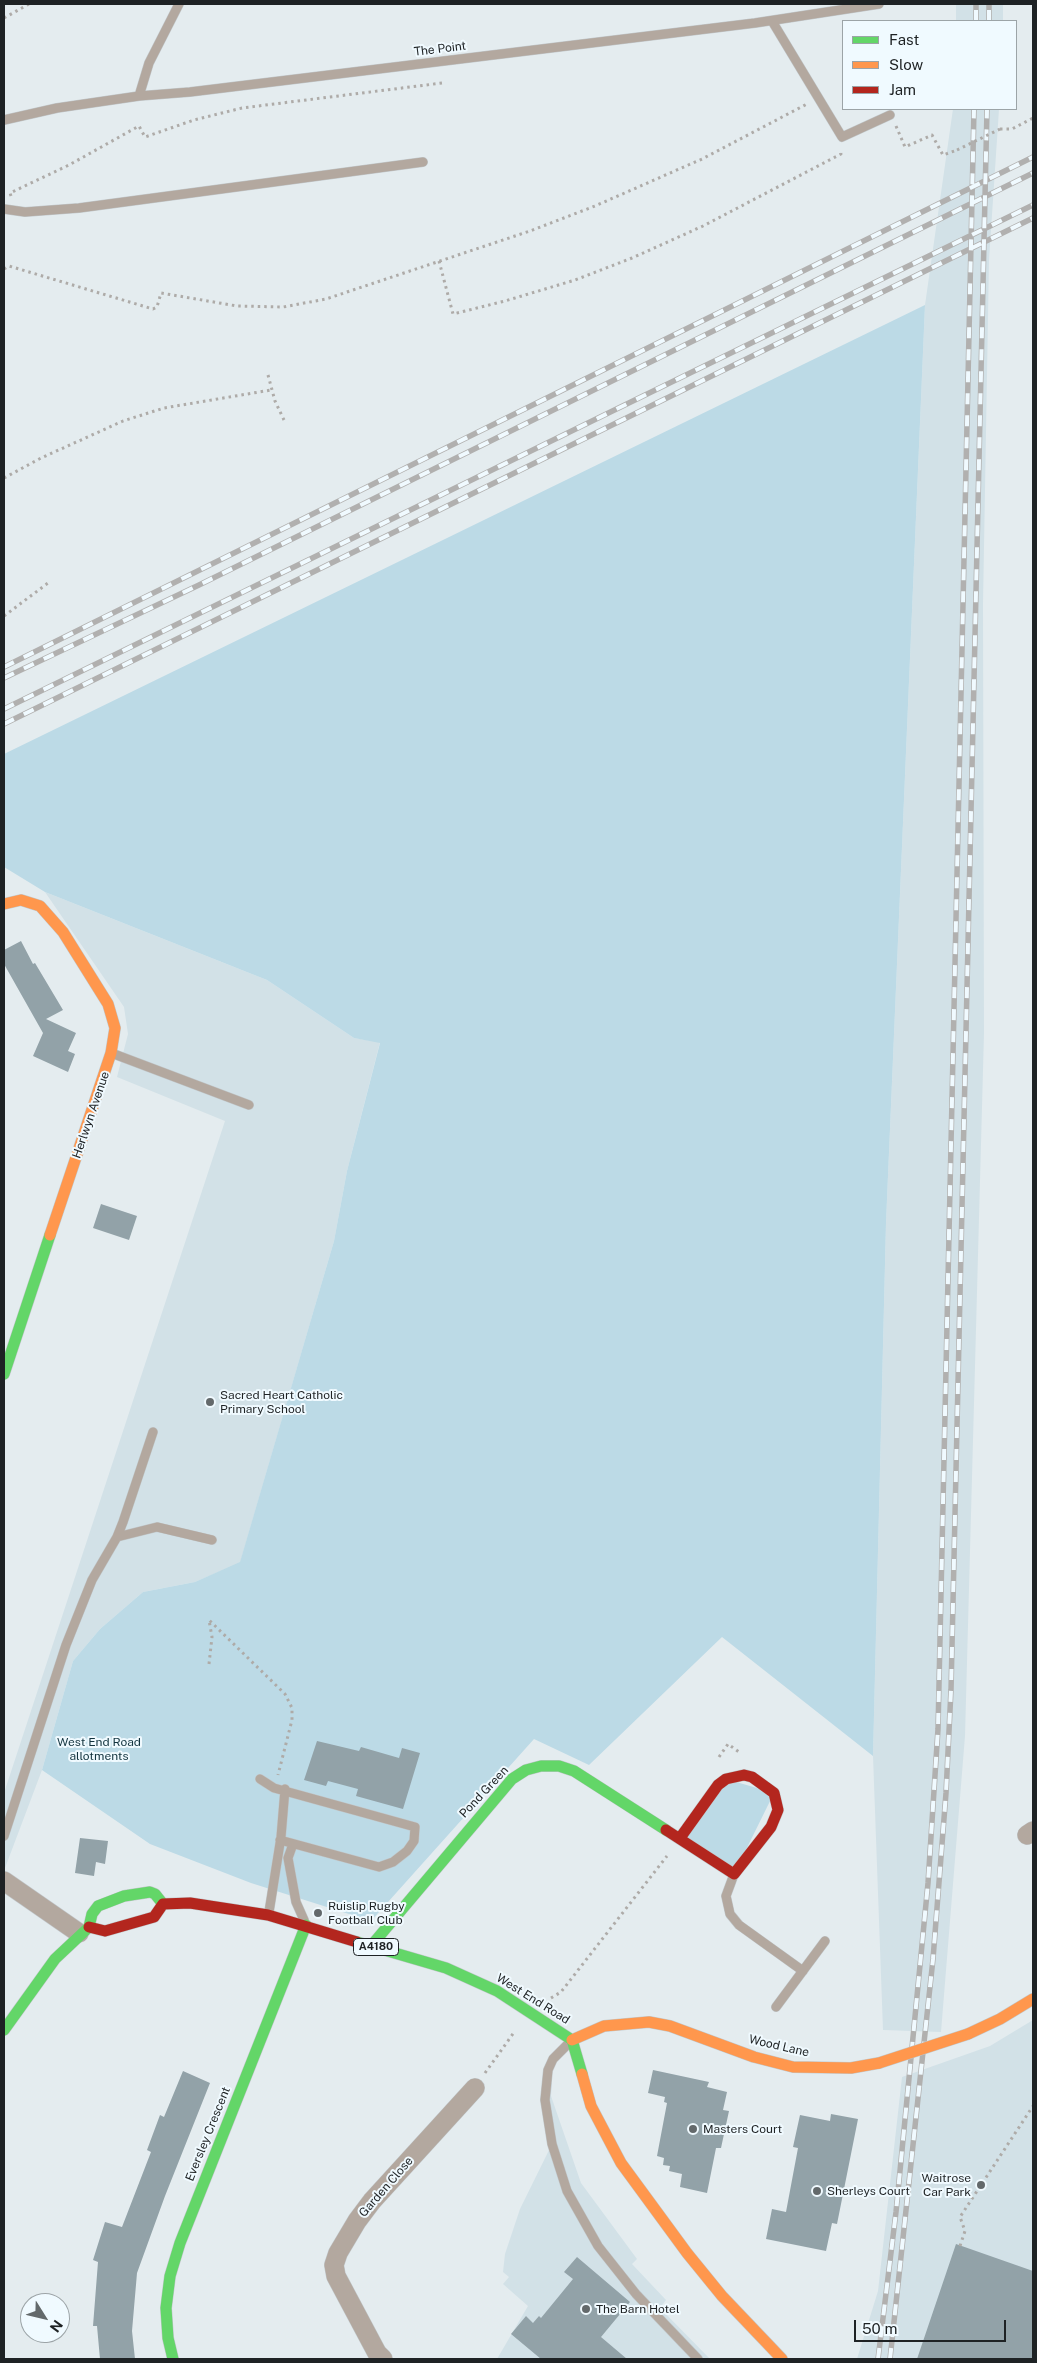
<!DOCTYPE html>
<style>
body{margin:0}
#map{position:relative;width:1037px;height:2363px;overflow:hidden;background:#e4ecef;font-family:"Public Sans",sans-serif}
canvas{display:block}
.frame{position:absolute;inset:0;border:5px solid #1e2224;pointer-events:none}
.legend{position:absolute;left:842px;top:20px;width:175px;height:90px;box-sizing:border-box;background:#f0faff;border:1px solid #9ca4a7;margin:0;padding:6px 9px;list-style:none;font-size:15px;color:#1e2224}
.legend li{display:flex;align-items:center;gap:10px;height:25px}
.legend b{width:25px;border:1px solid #9ca4a7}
.north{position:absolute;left:20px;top:2293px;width:50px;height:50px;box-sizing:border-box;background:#f0faff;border:1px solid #9ca4a7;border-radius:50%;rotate:126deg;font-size:14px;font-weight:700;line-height:20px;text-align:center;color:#1e2224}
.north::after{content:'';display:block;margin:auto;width:18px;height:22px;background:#63696b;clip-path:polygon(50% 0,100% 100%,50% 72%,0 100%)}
.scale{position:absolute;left:854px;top:2320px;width:152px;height:22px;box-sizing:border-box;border:2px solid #1e2224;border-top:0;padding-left:6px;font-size:15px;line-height:18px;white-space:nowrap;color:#1e2224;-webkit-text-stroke:4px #f0faff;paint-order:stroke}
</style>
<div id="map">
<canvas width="1037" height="2363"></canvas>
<div class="frame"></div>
<ul class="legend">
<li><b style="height:6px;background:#63d668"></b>Fast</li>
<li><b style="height:6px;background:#ff974d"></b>Slow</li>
<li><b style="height:6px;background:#b3261e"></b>Jam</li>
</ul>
<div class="north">N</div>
<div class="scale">50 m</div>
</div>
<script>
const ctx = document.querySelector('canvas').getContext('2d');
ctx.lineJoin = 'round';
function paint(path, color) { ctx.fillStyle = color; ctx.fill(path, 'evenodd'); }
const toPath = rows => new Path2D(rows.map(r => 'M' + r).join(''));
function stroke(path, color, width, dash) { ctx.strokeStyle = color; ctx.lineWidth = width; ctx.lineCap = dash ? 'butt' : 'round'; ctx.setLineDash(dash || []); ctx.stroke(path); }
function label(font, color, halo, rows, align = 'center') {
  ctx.font = font + ' "Public Sans",sans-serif'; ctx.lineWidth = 4; ctx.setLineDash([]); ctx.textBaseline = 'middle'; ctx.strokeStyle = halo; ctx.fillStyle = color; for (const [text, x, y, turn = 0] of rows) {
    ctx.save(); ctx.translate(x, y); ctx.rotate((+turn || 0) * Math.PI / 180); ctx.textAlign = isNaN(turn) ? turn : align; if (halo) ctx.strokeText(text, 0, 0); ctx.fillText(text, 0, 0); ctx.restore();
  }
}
const built = toPath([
 [956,4,1003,4,1003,21,956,21],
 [953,109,999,109,989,260,983,604,984,1033,965,1736,941,2032,883,2030,873,1756,886,1223,925,305],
 [45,892,267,980,354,1038,380,1042,347,1171,334,1241,240,1563,195,1582,143,1592,100,1629,73,1661,42,1770,5,1868,4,1793,225,1121,117,1077,128,1034,124,1007],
 [1033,2020,1033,2359,857,2359,878,2291,902,2077,990,2046],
 [552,2083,551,2096,581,2183,637,2259,632,2264,666,2300,660,2308,710,2359,497,2359,528,2306,503,2284,509,2277,503,2272,505,2254,520,2209,552,2144,545,2084]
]);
const green = toPath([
 [925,305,886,1223,873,1756,722,1637,589,1765,534,1739,371,1921,251,1883,150,1844,42,1770,73,1661,100,1629,143,1592,195,1582,240,1562,334,1241,347,1171,380,1043,354,1038,267,980,45,892,4,867,4,754],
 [726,1779,774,1793,734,1874,680,1838]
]);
const building = toPath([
 [21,941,33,964,35,963,63,1010,46,1019,76,1033,68,1051,75,1054,68,1072,33,1056,43,1033,4,964,4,950],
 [101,1204,137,1216,129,1240,93,1228],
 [317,1741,359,1751,361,1747,399,1758,402,1748,420,1753,403,1809,356,1796,358,1789,328,1781,326,1786,304,1780],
 [80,1838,108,1841,105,1864,96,1862,94,1876,75,1873],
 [653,2070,709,2082,707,2087,727,2092,723,2110,729,2111,721,2148,716,2148,707,2193,680,2187,682,2174,669,2171,670,2166,663,2165,664,2158,657,2156,667,2103,664,2102,665,2097,648,2093],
 [183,2071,210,2083,165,2196,137,2273,132,2331,135,2359,100,2359,97,2326,93,2326,98,2262,93,2260,105,2222,122,2227,151,2152,147,2150,160,2115,164,2117],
 [831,2114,858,2119,837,2224,832,2223,826,2251,766,2239,772,2209,786,2212,798,2148,793,2147,800,2115,830,2121],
 [956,2244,1033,2271,1033,2359,917,2359],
 [577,2257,630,2302,601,2337,627,2359,541,2359,511,2334,526,2316,533,2323,539,2316,541,2318,573,2279,564,2272]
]);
const path = toPath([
 [4,18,29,4],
 [896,126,905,147,932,135,943,155,957,150],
 [1000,129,1012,129,1033,118],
 [11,196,10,193,69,165,139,126,145,137,194,120,242,108,442,83],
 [439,261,453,314,505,301,575,280,632,258,703,226,841,154,840,151],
 [4,269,9,266,153,309,157,307,161,293,237,306,283,307,326,299,530,231,595,206,702,159,807,104],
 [268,375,275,401,284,420],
 [4,478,41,458,123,421,164,408,271,390],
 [4,616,48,583],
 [209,1664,212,1637,209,1620,285,1694,292,1708,292,1720,278,1775],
 [719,1757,728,1744,739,1752],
 [551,1998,561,1992,667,1856],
 [485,2073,515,2031],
 [960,2246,965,2231,960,2217,1033,2106]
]);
const lane = toPath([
 [772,21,842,137,890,115],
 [139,96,149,63,179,4],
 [4,120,57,108,139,96,190,92,755,23,879,4],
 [4,209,25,212,79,208,423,162],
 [114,1054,249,1105],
 [117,1537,157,1527,212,1540],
 [260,1779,274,1788,415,1827,414,1841,407,1851,393,1862,379,1867,280,1840],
 [4,1836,66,1645,92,1580,117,1537,123,1522,153,1432],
 [293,1844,288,1858,296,1902,304,1920],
 [733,1877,726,1896,730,1914,739,1925,803,1971],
 [269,1912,281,1837,285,1789],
 [776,2007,825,1941],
 [570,2042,553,2059,548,2070,545,2100,552,2144,567,2191,598,2246,636,2294,698,2359]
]);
const street = toPath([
 [1027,1835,1033,1831],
 [4,1881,79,1933],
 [383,2359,377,2353,336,2276,334,2265,338,2253,357,2221,372,2201,475,2088]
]);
const fast = toPath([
 [4,1374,50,1235],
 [357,1942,446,1968,497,1991,572,2040,582,2074],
 [371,1946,512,1779,526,1770,541,1766,559,1766,574,1771,666,1830],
 [4,2030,55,1959,89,1927,92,1914,98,1906,124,1896,150,1892,155,1894,163,1904],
 [173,2359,168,2338,166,2308,170,2276,180,2243,306,1925]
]);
const slow = toPath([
 [4,904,21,900,40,906,63,932,108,1004,115,1028,111,1053,50,1235],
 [968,2034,1000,2019,1033,1999],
 [572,2040,604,2026,649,2022,670,2026,754,2057,793,2067,851,2068,879,2063],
 [582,2074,591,2106,621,2163,687,2253,722,2296,782,2359]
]);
const jam = toPath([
 [666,1830,734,1874,771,1827,778,1810,774,1793,752,1777,744,1775,726,1779,718,1785,680,1838],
 [163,1904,190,1903,268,1915,357,1942],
 [89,1927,105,1931,154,1917,163,1904]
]);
const rail = toPath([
 [976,21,976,4],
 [989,21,989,4],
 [4,667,1033,157],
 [4,678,199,585,1033,173],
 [4,709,1033,205],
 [4,724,1033,218],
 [878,2359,896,2212,928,1883,938,1729,974,109],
 [890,2359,933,1959,946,1793,951,1690,987,109]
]);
const pathBridge = toPath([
 [957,150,1000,129]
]);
const slowBridge = toPath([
 [879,2063,968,2034]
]);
const markers = [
 [210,1402,5,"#63696b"],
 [318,1913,5,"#63696b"],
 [693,2129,5,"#63696b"],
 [981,2185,5,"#63696b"],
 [817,2191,5,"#63696b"],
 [586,2309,5,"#63696b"]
];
const shields = [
 [376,1947,45]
];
const shieldNames = [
 ["A4180",376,1947]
];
const streetNames = [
 ["The Point",440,49,-7],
 ["Herlwyn Avenue",91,1115,-71],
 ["Pond Green",484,1792,-47],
 ["West End Road",533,1999,32],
 ["Wood Lane",779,2046,13],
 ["Eversley Crescent",208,2134,-68],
 ["Garden Close",386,2187,-49]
];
const poiNames = [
 ["Sacred Heart Catholic",220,1395],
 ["Primary School",220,1409],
 ["Ruislip Rugby",328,1906],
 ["Football Club",328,1920],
 ["Masters Court",703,2129],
 ["Waitrose",971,2178,"right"],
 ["Car Park",971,2192,"right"],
 ["Sherleys Court",827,2191],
 ["The Barn Hotel",596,2309]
];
const parkNames = [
 ["West End Road",99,1742],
 ["allotments",99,1756]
];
paint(built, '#d2e1e7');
paint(green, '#bcdae6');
paint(building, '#92a2a8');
stroke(lane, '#c1c7ca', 10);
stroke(street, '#c1c7ca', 20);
stroke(fast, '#c1c7ca', 12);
stroke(slow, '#c1c7ca', 12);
stroke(jam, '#c1c7ca', 12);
stroke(path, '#aeaba8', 3, [2.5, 4]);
stroke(lane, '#b3a89f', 9);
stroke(street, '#b3a89f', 19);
stroke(fast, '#63d668', 11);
stroke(slow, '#ff974d', 11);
stroke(jam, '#b3261e', 11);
stroke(rail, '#b1b0af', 5.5);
stroke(rail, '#f0faff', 4, [11]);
stroke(slowBridge, '#c1c7ca', 12, []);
stroke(pathBridge, '#aeaba8', 3, [2.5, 4]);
stroke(slowBridge, '#ff974d', 11);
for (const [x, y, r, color] of markers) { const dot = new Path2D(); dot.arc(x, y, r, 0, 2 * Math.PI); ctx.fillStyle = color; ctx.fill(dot); stroke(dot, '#f0faff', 2); }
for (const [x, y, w] of shields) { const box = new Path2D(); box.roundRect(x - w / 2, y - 8.5, w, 17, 4); ctx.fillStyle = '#f0faff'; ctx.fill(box); stroke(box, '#1e2224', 1); }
label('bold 11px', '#1e2224', null, shieldNames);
label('12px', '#1e2224', '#f0faff', streetNames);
label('12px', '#1e2224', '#f0faff', poiNames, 'left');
label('12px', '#12333e', '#f0faff', parkNames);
</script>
